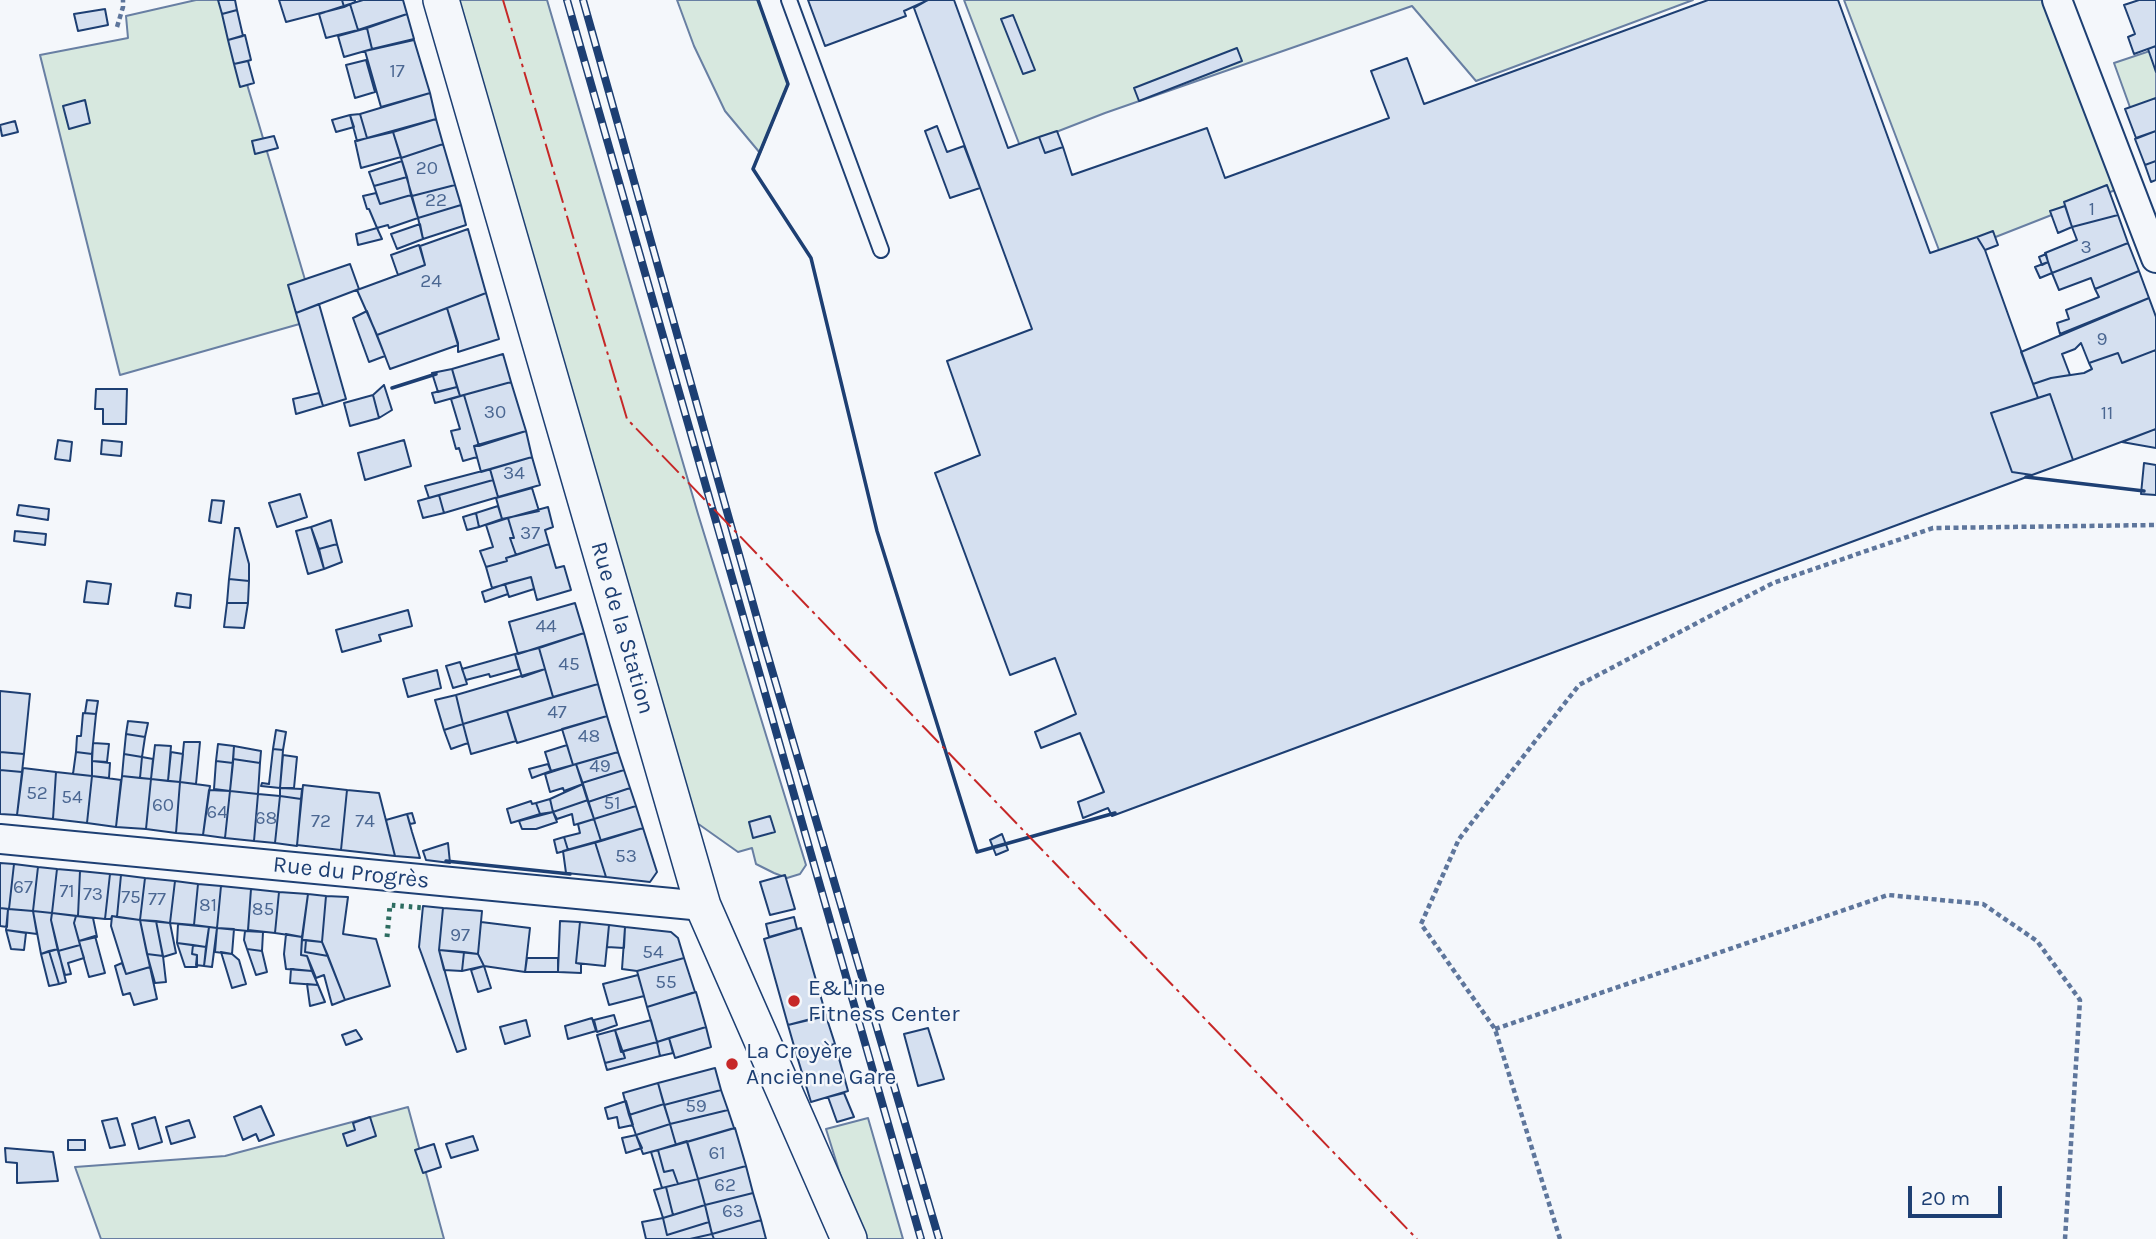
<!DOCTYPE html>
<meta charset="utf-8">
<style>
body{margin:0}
#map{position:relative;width:2156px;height:1239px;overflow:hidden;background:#f4f7fb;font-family:Karla,sans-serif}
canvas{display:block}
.scale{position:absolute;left:1908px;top:1186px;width:94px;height:32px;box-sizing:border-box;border:4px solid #1d3f73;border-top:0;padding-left:9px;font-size:21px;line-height:24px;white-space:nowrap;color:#1d3f73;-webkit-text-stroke:5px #f4f7fb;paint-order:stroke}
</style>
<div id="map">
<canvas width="2156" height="1239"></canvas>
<div class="scale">20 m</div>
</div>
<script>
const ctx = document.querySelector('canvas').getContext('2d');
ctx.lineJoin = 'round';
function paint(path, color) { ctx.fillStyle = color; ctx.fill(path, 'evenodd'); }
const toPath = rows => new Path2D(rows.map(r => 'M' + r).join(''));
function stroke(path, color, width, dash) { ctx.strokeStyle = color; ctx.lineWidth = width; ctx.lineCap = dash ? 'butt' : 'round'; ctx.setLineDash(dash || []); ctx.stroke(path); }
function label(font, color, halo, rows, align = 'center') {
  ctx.font = font + ' Karla,sans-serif'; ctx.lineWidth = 5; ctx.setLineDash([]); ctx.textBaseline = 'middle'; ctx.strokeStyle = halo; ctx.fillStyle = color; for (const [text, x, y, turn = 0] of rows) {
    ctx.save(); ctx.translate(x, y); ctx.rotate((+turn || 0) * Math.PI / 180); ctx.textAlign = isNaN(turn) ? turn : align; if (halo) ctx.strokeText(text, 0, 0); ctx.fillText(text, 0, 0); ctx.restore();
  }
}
const green = toPath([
 [196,0,222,0,306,283,303,323,120,375,40,55,128,38,126,16,196,0],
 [441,0,547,0,698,514,806,865,800,874,787,878,774,873,756,864,752,848,738,852,697,823,441,0],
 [677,0,758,0,788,84,760,153,725,111,694,46,677,0],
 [964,0,1693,0,1476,81,1412,6,1105,113,1020,146,964,0],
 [1844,0,2057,0,2128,185,1942,258,1844,0],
 [2156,49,2156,130,2140,135,2114,63,2156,49],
 [408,1107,444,1239,101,1239,75,1167,225,1156,408,1107],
 [868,1118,903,1239,849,1239,856,1225,826,1129,868,1118]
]);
const building = toPath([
 [218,0,235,0,237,10,222,14,218,0],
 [279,0,342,0,344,7,286,22,279,0],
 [342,0,355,0,355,2,344,7,342,0],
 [363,0,403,0,407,14,358,30,350,4,363,0],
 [808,0,928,0,904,11,906,16,825,46,808,0],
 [928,0,954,0,1008,148,1039,137,1045,153,1063,147,1072,175,1207,128,1225,178,1389,118,1371,71,1407,58,1424,104,1708,0,1838,0,1930,253,1977,237,1985,250,2038,398,1991,413,2012,472,2032,475,1112,816,1108,808,1083,818,1078,802,1104,792,1080,733,1041,748,1035,732,1076,714,1055,658,1010,675,935,473,980,455,947,361,1032,329,914,8,928,0],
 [2139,0,2156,0,2156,46,2134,54,2128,37,2135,34,2124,5,2139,0],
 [350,4,358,30,326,38,319,14,350,4],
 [105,9,108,25,78,31,74,14,105,9],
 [237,10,243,36,228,40,222,14,237,10],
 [407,14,414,39,372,49,367,28,407,14],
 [1013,15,1035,70,1023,74,1001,19,1013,15],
 [367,28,372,49,344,57,338,36,367,28],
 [245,35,251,60,234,64,228,40,245,35],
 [414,40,430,93,381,107,365,51,414,40],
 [2156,46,2156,72,2148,49,2156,46],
 [1237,48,1242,61,1139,101,1134,88,1237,48],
 [366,60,375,92,355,98,346,65,366,60],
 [248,61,254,83,240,87,234,64,248,61],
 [430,93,436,119,367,138,360,114,430,93],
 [2156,98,2156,131,2136,138,2125,109,2156,98],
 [85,100,90,123,69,129,63,106,85,100],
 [360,114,367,138,357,141,350,115,360,114],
 [350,115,354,127,336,132,332,120,350,115],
 [436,119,443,144,401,158,393,132,436,119],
 [15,121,18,132,2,136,0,125,15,121],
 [937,126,947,152,964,146,980,188,950,198,925,131,937,126],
 [1057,131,1063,147,1045,153,1039,137,1057,131],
 [2156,131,2156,161,2145,165,2135,139,2156,131],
 [393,132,401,157,361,168,355,141,393,132],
 [274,136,278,148,255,154,252,141,274,136],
 [443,144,455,185,412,196,401,158,443,144],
 [402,161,407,177,374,186,369,172,402,161],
 [2156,161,2156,180,2151,182,2145,165,2156,161],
 [407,177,411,195,380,204,374,186,407,177],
 [455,185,461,205,418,218,412,196,455,185],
 [2107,185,2118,215,2072,227,2064,202,2107,185],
 [376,193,380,204,411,195,418,218,389,228,388,225,377,228,369,209,367,209,363,196,376,193],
 [461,205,466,225,423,239,418,218,461,205],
 [2065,206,2072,227,2058,233,2050,211,2065,206],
 [2118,215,2128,243,2052,273,2045,253,2077,240,2072,227,2118,215],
 [420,224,423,239,397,249,391,234,420,224],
 [377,228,382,239,358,245,356,234,377,228],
 [468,229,486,293,377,335,357,290,425,265,420,246,468,229],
 [1993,231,1998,245,1985,250,1977,237,1993,231],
 [2128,243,2139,271,2095,289,2091,278,2059,290,2052,273,2128,243],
 [419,245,425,265,398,275,391,255,419,245],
 [2046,254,2048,262,2042,265,2039,257,2046,254],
 [2048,262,2052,273,2040,278,2035,267,2048,262],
 [350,264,359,289,296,313,288,285,350,264],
 [2139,271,2149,298,2060,334,2057,323,2069,319,2066,310,2099,297,2095,289,2139,271],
 [486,293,499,339,458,352,458,343,447,308,486,293],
 [2149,298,2156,317,2156,350,2122,363,2118,353,2089,363,2081,343,2075,349,2062,354,2070,375,2051,378,2033,384,2021,352,2149,298],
 [319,304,346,399,323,406,296,313,319,304],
 [447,308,458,345,390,369,377,335,447,308],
 [367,311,385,356,369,362,353,318,367,311],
 [2156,350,2156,429,2073,460,2050,394,2038,398,2033,384,2051,378,2084,373,2092,369,2089,363,2118,353,2122,363,2156,350],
 [503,354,511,382,460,396,452,369,503,354],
 [452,369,457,387,438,392,432,373,452,369],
 [511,382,526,431,479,446,464,395,511,382],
 [384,385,392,410,379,418,373,395,384,385],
 [457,387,460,396,435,403,432,393,457,387],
 [96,389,127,389,126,424,103,424,103,409,95,409,96,389],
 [319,393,323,406,296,414,293,399,319,393],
 [2050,394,2073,460,2032,475,2012,472,1991,413,2050,394],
 [373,395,379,418,350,426,344,403,373,395],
 [464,395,479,446,474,446,477,457,463,461,459,448,456,449,451,431,460,429,451,399,464,395],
 [2156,429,2156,448,2122,442,2156,429],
 [526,431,532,457,481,472,474,446,526,431],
 [58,440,72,442,70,461,55,459,58,440],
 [102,440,122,442,121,456,101,454,102,440],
 [404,440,411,466,365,480,358,453,404,440],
 [532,457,540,485,498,497,490,469,532,457],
 [2144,463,2156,465,2156,495,2141,494,2144,463],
 [490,469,493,480,429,498,425,486,490,469],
 [493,480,498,497,444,513,439,495,493,480],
 [532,488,539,511,502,519,496,498,532,488],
 [300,494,307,517,277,527,269,503,300,494],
 [439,495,444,513,423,518,418,501,439,495],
 [212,500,224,501,221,523,209,521,212,500],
 [19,505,49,509,48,520,17,515,19,505],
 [498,506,502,519,479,527,476,513,498,506],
 [548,507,553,527,545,530,549,544,516,555,510,538,514,538,508,518,548,507],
 [476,513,479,527,467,530,463,517,476,513],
 [508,518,514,538,510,538,516,555,506,558,507,561,486,567,480,551,493,547,486,525,508,518],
 [331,520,337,544,319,549,311,527,331,520],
 [311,527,324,569,308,574,296,531,311,527],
 [235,528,239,528,249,564,249,581,229,579,235,528],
 [15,531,46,534,45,545,14,541,15,531],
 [337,544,342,562,324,569,319,549,337,544],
 [549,544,556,568,564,566,571,590,537,600,531,577,492,588,486,567,507,561,506,558,549,544],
 [531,577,534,589,509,597,505,584,531,577],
 [229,579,249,581,248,603,227,603,229,579],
 [87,581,111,584,108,604,84,602,87,581],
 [505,584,508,594,485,602,482,592,505,584],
 [177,593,191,595,190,608,175,606,177,593],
 [227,603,248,603,244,628,224,627,227,603],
 [575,603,584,633,518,654,509,622,575,603],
 [408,610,412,626,379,635,381,641,342,652,336,630,408,610],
 [584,633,598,684,553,697,539,648,584,633],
 [539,648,545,669,522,677,515,654,539,648],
 [515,654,519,669,490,677,489,674,466,680,462,669,515,654],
 [460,662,467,684,453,688,446,666,460,662],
 [545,669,553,697,463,724,456,695,545,669],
 [437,670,441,688,408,697,403,679,437,670],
 [598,684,607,716,517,743,507,711,598,684],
 [0,691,30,694,24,754,0,752,0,691],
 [456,695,463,724,444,730,435,700,456,695],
 [87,700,98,701,96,714,85,713,87,700],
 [507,711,516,741,471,754,463,724,507,711],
 [83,713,96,714,92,754,76,752,77,736,81,736,83,713],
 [607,716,618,752,573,765,562,729,607,716],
 [128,721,148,723,145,737,126,734,128,721],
 [463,724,468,743,451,749,444,730,463,724],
 [276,730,286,732,283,750,273,749,276,730],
 [126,734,145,737,142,757,124,754,126,734],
 [184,742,200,742,196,784,180,782,184,742],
 [93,743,109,744,107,762,92,761,93,743],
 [218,744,234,746,233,763,216,761,218,744],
 [155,745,171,746,168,781,151,779,155,745],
 [567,745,573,765,551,771,545,752,567,745],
 [234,746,261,751,260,763,233,759,234,746],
 [273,749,283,750,280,788,261,786,262,783,269,784,273,749],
 [0,752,24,754,22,772,0,770,0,752],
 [76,752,92,754,92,776,73,774,76,752],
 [171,752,183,754,180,782,168,781,171,752],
 [618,752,624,770,582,783,576,764,618,752],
 [124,754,142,757,140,778,122,776,124,754],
 [283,755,297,757,294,788,280,788,283,755],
 [142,757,153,759,151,779,140,778,142,757],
 [233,759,260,763,258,794,230,791,233,759],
 [92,761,110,763,109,778,92,776,92,761],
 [216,761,233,763,230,791,214,789,216,761],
 [548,764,551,771,532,778,529,769,548,764],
 [576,764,583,784,564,791,563,788,550,792,545,774,576,764],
 [23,768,56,772,53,819,17,815,23,768],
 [0,770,22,772,17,815,0,814,0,770],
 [624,770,630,788,588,802,582,783,624,770],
 [56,772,92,776,87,823,53,819,56,772],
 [92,776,121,780,116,827,87,823,92,776],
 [122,776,151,779,146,829,116,827,122,776],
 [151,779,180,782,176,833,146,829,151,779],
 [180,782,210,786,203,835,176,833,180,782],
 [583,784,588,800,553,812,550,799,583,784],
 [303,785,347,790,341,850,297,845,303,785],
 [280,788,302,789,301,799,280,796,280,788],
 [630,788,636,806,594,819,588,802,630,788],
 [209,790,230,791,225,838,203,835,209,790],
 [347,790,379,793,395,856,341,850,347,790],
 [230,791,258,794,254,841,225,838,230,791],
 [258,794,280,796,275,843,254,841,258,794],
 [280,796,301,799,297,846,275,843,280,796],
 [550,799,553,812,540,814,536,803,550,799],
 [588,800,594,819,574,825,572,814,557,819,553,812,588,800],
 [531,801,532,804,536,803,540,814,511,823,507,809,531,801],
 [636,806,643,828,601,841,594,819,636,806],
 [553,812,557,822,536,829,522,829,519,821,553,812],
 [412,813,415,823,410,824,407,814,412,813],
 [407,814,412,832,420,858,395,856,386,820,407,814],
 [770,816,775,832,753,838,749,822,770,816],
 [594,819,601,841,568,850,564,837,580,833,578,824,594,819],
 [643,828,657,872,650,882,606,877,595,842,643,828],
 [1002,834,1008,850,996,855,990,840,1002,834],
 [564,837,568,850,557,853,554,840,564,837],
 [595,842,606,877,566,873,563,851,595,842],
 [448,843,450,863,426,860,423,851,448,843],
 [0,863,14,864,9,909,0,908,0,863],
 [14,864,38,867,33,911,9,909,14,864],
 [38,867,57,869,52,913,33,911,38,867],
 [57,869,80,871,78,916,52,913,57,869],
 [80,871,110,874,105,919,78,916,80,871],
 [110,874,121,875,117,917,112,916,111,919,105,919,110,874],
 [121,875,145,878,140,920,117,917,121,875],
 [785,875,795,909,770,915,760,882,785,875],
 [145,878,175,881,170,923,140,920,145,878],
 [175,881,198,884,194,925,170,923,175,881],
 [198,884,221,886,217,928,194,925,198,884],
 [221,886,251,889,248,931,217,928,221,886],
 [251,889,279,892,275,933,248,930,251,889],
 [279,892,308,894,302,937,275,933,279,892],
 [308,894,326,896,322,942,302,940,308,894],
 [326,896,348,897,343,934,376,939,390,986,345,1000,322,942,326,896],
 [423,906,443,908,439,950,466,1049,457,1052,419,947,423,906],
 [0,908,8,909,7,927,0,926,0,908],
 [443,908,482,911,478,954,439,950,443,908],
 [8,909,33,911,37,934,6,930,8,909],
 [33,911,52,913,51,920,58,949,41,954,33,911],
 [52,913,76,916,74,923,80,945,58,951,51,920,52,913],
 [76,916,93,918,97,937,79,941,74,923,76,916],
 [112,916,140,920,150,967,126,974,111,926,112,916],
 [794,917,797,929,769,937,766,924,794,917],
 [140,920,156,921,163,956,147,954,140,920],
 [156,921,170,923,176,953,163,957,156,921],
 [560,921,580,922,576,963,581,964,581,973,558,972,560,921],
 [481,922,530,928,525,972,484,966,478,954,481,922],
 [580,922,609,925,605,966,576,963,580,922],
 [178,924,209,927,206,947,177,943,178,924],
 [609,925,625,927,624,948,607,947,609,925],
 [209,927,217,928,212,967,204,966,209,927],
 [625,927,671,932,678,938,684,958,637,971,622,969,625,927],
 [217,928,234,929,232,954,215,952,217,928],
 [801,928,826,1015,788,1025,764,939,801,928],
 [6,930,26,933,24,950,11,949,6,930],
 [245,931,263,932,262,951,247,949,244,940,245,931],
 [286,934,302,937,301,955,307,956,312,971,286,969,284,954,286,934],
 [95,936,105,973,89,977,79,941,95,936],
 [302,940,306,940,305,952,328,956,345,1000,332,1005,324,975,316,978,307,956,301,955,302,940],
 [306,940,322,942,328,956,305,952,306,940],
 [177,943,193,945,192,954,197,955,197,967,185,967,177,943],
 [80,945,84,958,68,963,71,974,65,975,58,951,80,945],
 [193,945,206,947,204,966,196,965,197,955,192,954,193,945],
 [58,949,66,982,59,984,49,951,58,949],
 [247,949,262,951,267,972,256,975,247,949],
 [439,950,464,952,462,971,444,970,439,950],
 [49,951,59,984,49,986,41,954,49,951],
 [221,952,232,954,239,960,246,984,232,988,221,952],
 [464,952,478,954,484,966,462,971,464,952],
 [147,954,163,956,166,982,155,983,147,954],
 [527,958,558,958,558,972,525,972,527,958],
 [684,958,695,992,647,1007,637,971,684,958],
 [122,963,126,974,150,967,157,999,134,1005,130,993,123,995,115,966,122,963],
 [484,966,491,988,478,992,471,970,484,966],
 [291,969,312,971,318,985,290,983,291,969],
 [638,975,644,996,609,1005,603,984,638,975],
 [307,984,318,985,325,1002,310,1006,307,984],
 [696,992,706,1027,657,1042,647,1007,696,992],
 [614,1015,617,1025,597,1032,594,1020,614,1015],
 [826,1016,835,1044,796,1053,788,1025,826,1016],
 [592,1018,596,1031,568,1039,565,1026,592,1018],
 [526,1020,530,1036,505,1044,500,1027,526,1020],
 [651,1020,657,1042,621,1052,615,1030,651,1020],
 [706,1027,711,1047,675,1058,669,1038,706,1027],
 [928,1028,944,1079,918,1086,904,1034,928,1028],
 [356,1030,362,1039,346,1045,342,1035,356,1030],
 [615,1030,625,1058,605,1063,597,1035,615,1030],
 [669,1038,673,1053,660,1056,657,1042,669,1038],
 [657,1042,660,1056,607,1070,605,1063,625,1058,623,1051,657,1042],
 [835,1044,848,1091,811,1102,796,1053,835,1044],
 [715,1068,721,1090,664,1105,658,1083,715,1068],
 [658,1083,664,1104,629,1115,623,1093,658,1083],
 [721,1090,728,1110,670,1124,664,1105,721,1090],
 [844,1093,854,1117,837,1122,828,1097,844,1093],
 [626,1101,633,1125,619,1128,617,1117,608,1119,605,1108,626,1101],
 [664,1104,670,1124,636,1135,629,1115,664,1104],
 [261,1106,274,1135,259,1141,256,1134,243,1140,234,1117,261,1106],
 [728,1110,734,1128,676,1145,670,1124,728,1110],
 [155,1117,162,1142,139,1149,132,1124,155,1117],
 [370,1117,376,1136,347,1146,343,1134,355,1130,353,1123,370,1117],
 [117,1118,125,1145,110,1148,102,1121,117,1118],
 [189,1120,195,1137,171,1144,166,1127,189,1120],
 [670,1124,676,1145,643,1154,636,1135,670,1124],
 [735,1128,746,1166,698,1179,687,1142,735,1128],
 [636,1135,642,1148,626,1153,622,1138,636,1135],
 [473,1136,478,1150,451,1158,446,1144,473,1136],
 [68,1140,85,1140,85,1150,68,1150,68,1140],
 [687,1141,698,1179,678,1184,673,1170,664,1172,658,1150,687,1141],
 [434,1144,441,1167,423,1173,415,1150,434,1144],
 [5,1148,53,1152,58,1181,17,1183,17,1163,6,1162,5,1148],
 [658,1150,664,1172,673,1170,678,1184,662,1188,651,1152,658,1150],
 [746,1166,753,1193,705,1205,698,1179,746,1166],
 [698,1179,705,1205,673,1215,666,1187,698,1179],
 [666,1187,673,1215,663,1218,654,1190,666,1187],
 [753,1193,761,1220,712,1234,705,1205,753,1193],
 [705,1205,709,1222,667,1235,663,1218,705,1205],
 [663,1218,667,1235,709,1222,712,1234,690,1239,646,1239,642,1222,663,1218],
 [761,1220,766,1239,714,1239,712,1234,761,1220],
 [712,1234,714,1239,690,1239,712,1234]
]);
const path = toPath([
 [117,27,123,7,123,0],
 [1495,1029,1888,895,1983,904,2037,941,2080,1000,2065,1239],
 [1560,1239,1495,1029,1421,924,1459,839,1579,685,1773,583,1933,528,2156,525]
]);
const service = toPath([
 [789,0,881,250]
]);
const minor = toPath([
 [2057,0,2156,258],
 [0,839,703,906]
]);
const tertiary = toPath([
 [441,0,703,906,849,1239]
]);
const rail = toPath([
 [567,0,921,1239],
 [583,0,764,643,939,1239]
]);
const hedge = toPath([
 [387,937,390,905,425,908]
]);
const wall = toPath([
 [758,0,788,84,753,169,811,258,877,531,977,852,1115,813],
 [392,388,436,374],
 [2026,477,2144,491],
 [446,861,570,874]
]);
const power = toPath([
 [503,0,627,419,1417,1239]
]);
const markers = [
 [794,1001,7,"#c62828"],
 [732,1064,7,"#c62828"]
];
const numberNames = [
 ["17",397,72],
 ["20",427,169],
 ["22",436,201],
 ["1",2092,210],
 ["3",2086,248],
 ["24",431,282],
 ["9",2102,340],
 ["30",495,413],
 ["11",2107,414],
 ["34",514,474],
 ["37",530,534],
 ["44",546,627],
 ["45",569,665],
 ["47",557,713],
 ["48",589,737],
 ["49",600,767],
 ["52",37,794],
 ["54",72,798],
 ["51",612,804],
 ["60",163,806],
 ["64",217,813],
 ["68",266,819],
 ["72",321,822],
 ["74",365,822],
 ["53",626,857],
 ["67",23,888],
 ["71",67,892],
 ["73",93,895],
 ["75",131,898],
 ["77",157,900],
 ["81",208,906],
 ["85",263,910],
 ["97",460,936],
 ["54",653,953],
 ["55",666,983],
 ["59",696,1107],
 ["61",717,1154],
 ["62",725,1186],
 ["63",733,1212]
];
const streetNames = [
 ["Rue de la Station",622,628,74],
 ["Rue du Progrès",351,873,6]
];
const poiNames = [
 ["E&Line",808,988],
 ["Fitness Center",808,1014],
 ["La Croyère",746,1051],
 ["Ancienne Gare",746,1077]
];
paint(green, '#d7e8df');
stroke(green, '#687fa3', 2);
paint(building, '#d5e0f0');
stroke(building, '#1d3f73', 2);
stroke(service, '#1d3f73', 18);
stroke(minor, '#1d3f73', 32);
stroke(tertiary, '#1d3f73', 38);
stroke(path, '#5e769c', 4.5, [5, 3.5]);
stroke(service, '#f4f7fb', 14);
stroke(minor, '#f4f7fb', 28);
stroke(tertiary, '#f4f7fb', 35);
stroke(rail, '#1d3f73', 8);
stroke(rail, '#f4f7fb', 5, [16]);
stroke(hedge, '#2c6c60', 5, [3.5, 5]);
stroke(wall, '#1d3f73', 3.5);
stroke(power, '#c62828', 2, [24, 5, 3.5, 5]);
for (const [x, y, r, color] of markers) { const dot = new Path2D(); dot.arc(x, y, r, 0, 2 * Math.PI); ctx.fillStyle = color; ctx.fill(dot); stroke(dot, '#f4f7fb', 2.5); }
label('19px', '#4b6792', null, numberNames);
label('23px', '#1d3f73', '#f4f7fb', streetNames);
label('23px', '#1d3f73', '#f4f7fb', poiNames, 'left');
</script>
